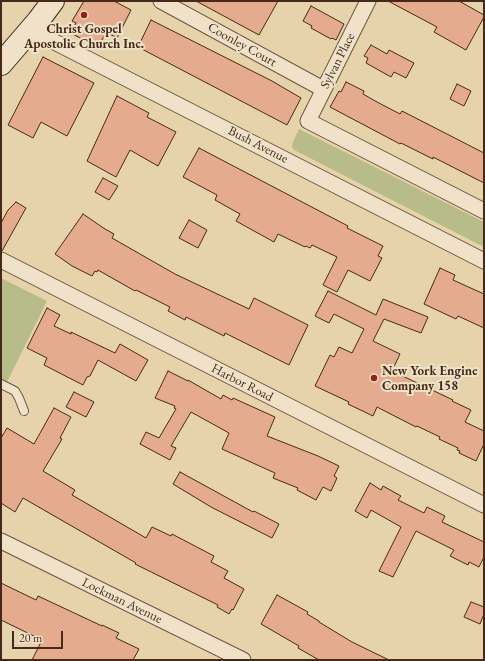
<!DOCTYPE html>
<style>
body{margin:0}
#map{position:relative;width:485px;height:661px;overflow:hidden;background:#e6d3ac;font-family:"EB Garamond",serif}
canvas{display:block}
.frame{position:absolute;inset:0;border:2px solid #47291b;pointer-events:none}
.scale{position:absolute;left:12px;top:631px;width:51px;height:18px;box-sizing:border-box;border:2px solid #47291b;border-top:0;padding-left:5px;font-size:12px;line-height:14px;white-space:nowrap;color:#47291b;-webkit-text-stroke:3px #efe2c9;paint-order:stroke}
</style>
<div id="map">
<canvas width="485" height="661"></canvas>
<div class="frame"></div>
<div class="scale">20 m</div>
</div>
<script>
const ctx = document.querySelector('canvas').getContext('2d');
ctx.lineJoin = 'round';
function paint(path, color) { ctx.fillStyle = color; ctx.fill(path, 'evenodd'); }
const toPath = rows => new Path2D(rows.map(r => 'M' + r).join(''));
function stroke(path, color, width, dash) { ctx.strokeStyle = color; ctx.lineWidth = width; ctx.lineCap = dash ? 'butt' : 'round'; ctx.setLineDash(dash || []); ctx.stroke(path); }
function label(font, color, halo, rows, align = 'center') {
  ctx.font = font + ' "EB Garamond",serif'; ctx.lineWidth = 4; ctx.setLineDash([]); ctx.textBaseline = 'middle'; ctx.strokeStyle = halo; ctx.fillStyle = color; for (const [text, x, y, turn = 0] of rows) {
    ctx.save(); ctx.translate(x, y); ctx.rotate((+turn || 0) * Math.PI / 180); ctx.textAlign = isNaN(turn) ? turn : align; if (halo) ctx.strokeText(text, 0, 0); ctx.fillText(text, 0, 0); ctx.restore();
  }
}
const green = toPath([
 [299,129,484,222,484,247,294,150,292,147,292,144],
 [1,278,47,301,7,382,1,379]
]);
const building = toPath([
 [84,1,114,1,131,10,117,38,106,32,98,48,71,33,76,23,72,21,84,1],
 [196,1,278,1,259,35,196,1],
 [388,1,459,1,484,15,484,17,466,50,434,32,437,27,388,1],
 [311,6,344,24,336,40,332,38,331,39,311,28,312,26,303,21,311,6],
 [151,20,272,81,301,98,287,125,138,47,151,20],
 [371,45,387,54,389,50,414,63,406,78,394,72,391,77,366,63,368,58,364,56,371,45],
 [43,57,94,83,67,136,41,122,33,138,8,125,43,57],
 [346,82,364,91,363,94,377,102,400,114,402,111,484,153,484,183,433,157,433,159,401,143,400,144,330,107,339,91,341,92,346,82],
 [457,84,471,91,464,106,450,99,457,84],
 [117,96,149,113,147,117,176,132,158,166,130,150,116,177,87,161,117,96],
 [199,148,348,226,347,228,383,246,378,256,382,258,370,281,348,270,337,292,323,285,337,257,312,245,310,248,306,246,305,247,278,234,274,242,236,221,240,214,215,200,217,195,183,177,199,148],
 [103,178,118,186,109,200,95,192,103,178],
 [16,202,26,208,2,251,1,251,1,223,8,210,16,202],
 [83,214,105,229,114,234,112,238,175,274,249,309,254,298,308,325,289,365,225,333,224,336,186,317,185,320,168,311,170,307,136,290,135,291,98,270,97,272,95,271,92,276,72,266,55,254,83,214],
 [189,220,207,230,198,248,179,238,189,220],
 [440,268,455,275,453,280,484,294,484,328,458,316,456,319,424,304,440,268],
 [328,291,376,315,383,299,428,317,421,333,384,319,373,341,400,354,392,371,453,400,452,401,471,410,465,422,484,431,484,444,476,461,459,453,460,451,457,450,458,448,439,439,440,437,417,426,416,427,377,407,373,416,348,404,349,402,315,386,330,355,334,357,339,347,352,353,364,329,334,314,329,323,315,316,328,291],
 [47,308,60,315,54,326,71,334,71,332,115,353,120,344,148,360,136,381,98,360,90,376,87,377,83,385,44,365,47,358,27,348,47,308],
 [168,371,188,381,188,380,221,399,223,395,232,400,233,398,275,417,267,436,318,456,339,466,334,476,337,478,331,491,323,487,316,500,297,490,298,488,273,478,275,473,222,449,229,433,191,412,171,446,176,448,170,460,140,444,146,432,159,438,176,409,174,408,175,406,155,398,168,371],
 [74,392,94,402,86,417,66,407,74,392],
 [54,408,71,417,60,438,62,439,43,471,75,490,72,495,146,538,152,527,171,536,172,534,214,556,211,562,228,571,224,578,244,589,233,610,232,609,229,614,217,607,218,605,135,564,136,563,23,498,15,512,1,503,1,438,7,428,34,444,54,408],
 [180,472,253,512,254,511,279,524,272,538,211,507,173,484,180,472],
 [370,483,381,490,383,486,401,496,398,500,424,513,427,507,445,516,442,522,484,542,484,557,479,567,469,562,468,565,450,556,454,550,416,531,393,577,379,571,401,527,371,510,367,518,355,511,370,483],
 [1,583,36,600,38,596,102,626,102,625,119,633,116,638,139,649,133,660,32,660,42,640,1,620,1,583],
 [277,595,308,612,307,614,319,621,319,622,352,642,389,660,319,660,298,648,299,646,261,624,277,595],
 [471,602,484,607,484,614,480,624,464,617,471,602]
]);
const lane = toPath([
 [1,384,15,391,19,398,24,411]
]);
const street = toPath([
 [161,1,323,89],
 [368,1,308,121,484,211],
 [31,30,484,261],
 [1,260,484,505],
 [1,541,243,660]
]);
const secondary = toPath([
 [1,64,38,21,53,1]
]);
const markers = [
 [84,15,4,"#8f2418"],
 [374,378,4,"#8f2418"]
];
const poiNames = [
 ["Christ Gospel",84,29],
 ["Apostolic Church Inc.",84,44],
 ["New York Engine",382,371,"left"],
 ["Company 158",382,386,"left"]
];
const streetNames = [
 ["Coonley Court",242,45,29],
 ["Sylvan Place",338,61,-63],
 ["Bush Avenue",258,145,27],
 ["Harbor Road",242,383,27],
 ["Lockman Avenue",122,601,26]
];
paint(green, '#b7bc88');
paint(building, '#e5ab8d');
stroke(building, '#47291b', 1);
stroke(lane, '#6f543f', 10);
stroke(street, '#6f543f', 17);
stroke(secondary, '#47291b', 24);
stroke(lane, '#efe2c9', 8);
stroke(street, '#efe2c9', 15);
stroke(secondary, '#efe2c9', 22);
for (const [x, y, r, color] of markers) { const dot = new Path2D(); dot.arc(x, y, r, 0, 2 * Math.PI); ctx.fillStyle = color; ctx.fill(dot); stroke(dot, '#efe2c9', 1.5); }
label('bold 13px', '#47291b', '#efe2c9', poiNames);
label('13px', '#47291b', '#efe2c9', streetNames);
</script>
